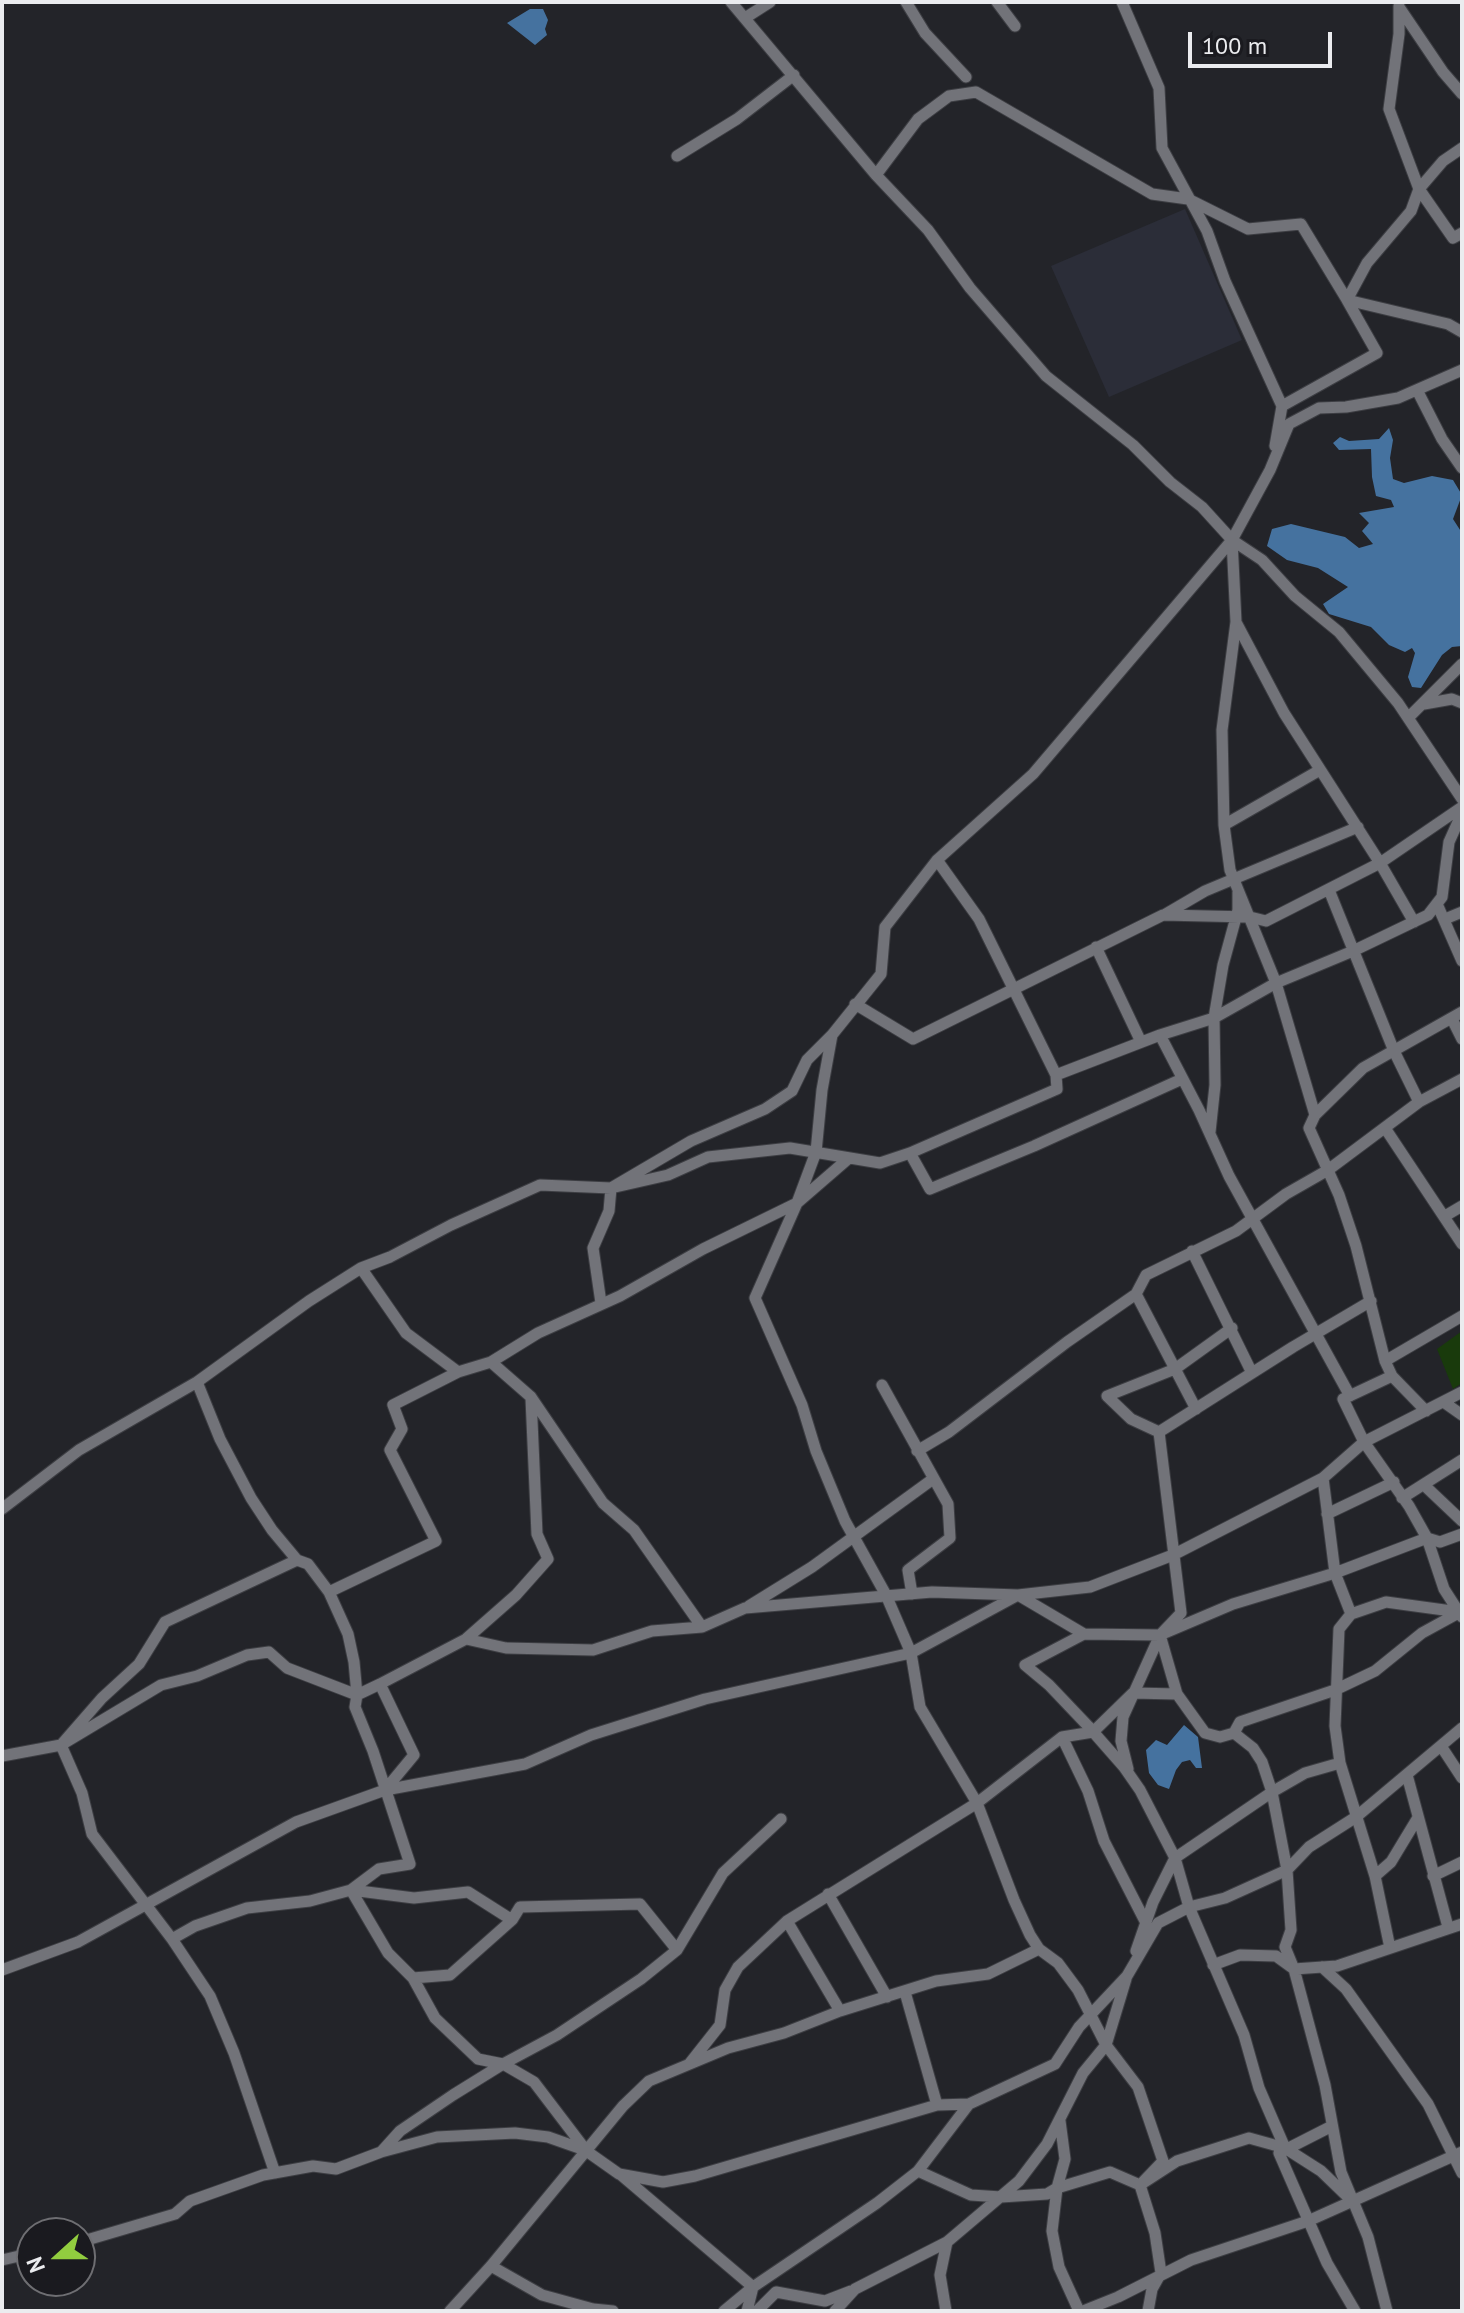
<!DOCTYPE html>
<style>
body{margin:0}
#map{position:relative;width:1464px;height:2313px;overflow:hidden;background:#232429;font-family:"PT Sans",sans-serif}
canvas{display:block}
.frame{position:absolute;inset:0;border:4px solid #ebecef;pointer-events:none}
.north{position:absolute;left:16px;top:2217px;width:80px;height:80px;box-sizing:border-box;background:#1a1a1f;border:2px solid #6e6e72;border-radius:50%;rotate:249deg;font-size:22px;font-weight:700;line-height:32px;text-align:center;color:#ebecef}
.north::after{content:'';display:block;margin:auto;width:28px;height:36px;background:#92cd3f;clip-path:polygon(50% 0,100% 100%,50% 72%,0 100%)}
.scale{position:absolute;left:1188px;top:32px;width:144px;height:36px;box-sizing:border-box;border:4px solid #ebecef;border-top:0;padding-left:10px;font-size:24px;line-height:28px;white-space:nowrap;color:#ebecef;-webkit-text-stroke:6px #1a1a1f;paint-order:stroke}
</style>
<div id="map">
<canvas width="1464" height="2313"></canvas>
<div class="frame"></div>
<div class="north">N</div>
<div class="scale">100 m</div>
</div>
<script>
const ctx = document.querySelector('canvas').getContext('2d');
ctx.lineJoin = 'round';
function paint(path, color) { ctx.fillStyle = color; ctx.fill(path, 'evenodd'); }
const toPath = rows => new Path2D(rows.map(r => 'M' + r).join(''));
function stroke(path, color, width, dash) { ctx.strokeStyle = color; ctx.lineWidth = width; ctx.lineCap = dash ? 'butt' : 'round'; ctx.setLineDash(dash || []); ctx.stroke(path); }
const built = toPath([
 [1185,209,1242,340,1109,397,1051,266]
]);
const green = toPath([
 [1462,1331,1462,1383,1453,1389,1437,1349]
]);
const water = toPath([
 [530,9,543,9,548,20,545,29,547,35,535,45,507,23],
 [1389,428,1393,440,1390,458,1393,479,1404,483,1432,476,1453,480,1462,495,1453,519,1462,533,1462,646,1452,647,1442,655,1421,688,1412,687,1408,677,1415,653,1412,648,1405,652,1389,645,1371,627,1329,614,1323,604,1348,587,1318,568,1287,560,1267,546,1272,529,1291,524,1345,537,1359,548,1373,544,1362,531,1369,523,1359,513,1394,507,1391,500,1376,496,1372,477,1371,449,1339,450,1333,443,1340,437,1349,441,1379,439],
 [1184,1725,1198,1737,1202,1768,1196,1768,1190,1760,1182,1762,1176,1770,1169,1789,1158,1785,1149,1773,1146,1750,1156,1740,1167,1745]
]);
const minor = toPath([
 [731,2,876,175,928,230,970,288,1046,376,1133,445,1170,482,1202,507,1232,540,1262,560,1295,596,1339,632,1398,703,1462,799],
 [906,2,925,33,966,77],
 [997,2,1015,26],
 [1122,2,1159,88,1162,148,1207,231,1225,281,1282,406],
 [1399,6,1399,34,1389,109,1419,189,1453,238,1462,233],
 [1399,7,1443,72,1462,94],
 [745,18,770,2],
 [677,156,737,119,794,75],
 [876,175,918,119,949,96,976,92,1152,194,1188,199,1248,229,1301,224,1347,300,1448,324,1462,332],
 [1417,390,1442,439,1462,468],
 [1275,446,1282,406,1377,353,1347,300,1367,263,1411,211,1419,189,1443,161,1462,148],
 [1232,540,1236,622,1222,730,1224,825,1230,870,1276,983,1315,1115,1309,1128,1339,1195,1356,1246,1385,1361,1392,1376,1426,1411],
 [1237,624,1284,713,1380,863,1414,922],
 [1424,704,1452,699,1462,703],
 [1408,718,1462,664],
 [1224,825,1320,770],
 [937,860,979,919,1056,1075],
 [1329,890,1394,1051,1419,1102],
 [1437,904,1462,961],
 [1164,915,1205,891,1358,827],
 [1445,919,1462,912],
 [1096,947,1141,1042],
 [855,1004,913,1039,1163,915,1250,917,1266,921,1380,863,1462,807],
 [1452,1019,1462,1039],
 [1160,1035,1199,1110,1229,1176,1350,1396],
 [1315,1115,1363,1068,1462,1012],
 [1385,1128,1462,1244],
 [1210,1132,1215,1085,1214,1018,1223,965,1238,910,1238,892],
 [910,1153,930,1189,1034,1146,1182,1079],
 [849,1158,797,1203,755,1298,802,1405,816,1451,845,1521,886,1595,911,1653,920,1707,977,1803,1014,1900,1030,1935,1039,1949,1058,1963,1078,1990,1106,2045,1138,2087,1163,2161,1140,2185,1155,2233,1161,2273,1152,2289,1148,2311],
 [1445,1216,1462,1206],
 [1192,1251,1252,1373],
 [361,1268,406,1333,458,1372],
 [1136,1294,1196,1409],
 [601,1303,593,1248,609,1211,611,1188,691,1141,765,1109,792,1091,807,1060,832,1035,881,974,885,927,937,860,1033,774,1232,540,1270,470,1289,424,1319,408,1346,407,1398,398,1462,370],
 [1385,1361,1462,1316],
 [491,1362,538,1333,620,1296,703,1249,797,1203,816,1152,822,1090,832,1035],
 [1392,1376,1343,1399,1364,1442,1409,1506,1427,1538,1444,1589,1462,1617],
 [197,1382,220,1439,251,1498,272,1530,297,1560,308,1564,329,1592],
 [882,1385,948,1504,950,1538,908,1570,912,1594],
 [1445,1403,1462,1415],
 [1159,1432,1181,1613,1160,1635,1177,1694,1205,1733,1220,1737,1234,1733,1253,1748,1262,1762,1272,1792,1287,1870,1291,1930,1285,1947,1294,1969,1325,2085,1341,2172,1368,2237,1387,2311],
 [1159,1432,1293,1347,1371,1301],
 [1159,1432,1131,1419,1107,1396,1175,1369,1232,1328],
 [917,1451,949,1432,1067,1342,1136,1294,1146,1275,1236,1231,1286,1194,1328,1170,1419,1102,1462,1079],
 [1323,1478,1335,1573,1351,1614,1386,1602,1459,1612],
 [1424,1485,1462,1521],
 [1402,1498,1462,1460],
 [2,1509,79,1450,197,1382,309,1301,361,1268,390,1257,451,1225,540,1185,611,1188,668,1175,708,1157,790,1148,880,1163,910,1153,1057,1089,1056,1075,1160,1035,1214,1018,1276,983,1353,951,1428,915,1442,897,1449,842,1462,813],
 [1327,1514,1394,1482],
 [749,1606,812,1567,933,1479],
 [1351,1614,1339,1629,1335,1726,1340,1763,1375,1876],
 [1084,1634,1025,1665,1049,1685,1088,1726,1124,1767,1140,1790,1175,1858,1189,1907,1244,2035,1259,2088,1285,2148],
 [466,1639,506,1648,593,1650,652,1631,702,1627,745,1608,932,1592,1018,1595,1084,1634,1160,1635,1233,1604,1335,1573,1427,1538,1440,1542,1462,1534],
 [1234,1733,1240,1722,1335,1690,1375,1671,1422,1633,1462,1611],
 [1062,1737,1088,1791,1104,1841,1146,1923],
 [1441,1746,1462,1778],
 [2,1756,61,1745,102,1698,139,1664,165,1622,297,1560],
 [1128,1769,1121,1741,1123,1717,1160,1635],
 [1407,1775,1448,1927],
 [385,1790,414,1755,380,1684,466,1639,516,1595,548,1559,537,1534,531,1398],
 [1433,1876,1462,1862],
 [351,1890,379,1869,410,1864,373,1751,355,1707,357,1695,354,1662,348,1634,329,1592,436,1541,390,1450,402,1429,393,1405,458,1372,491,1362,531,1397,603,1503,634,1530,702,1627],
 [351,1890,388,1953,413,1978,435,2018,478,2059,503,2064,534,2082,585,2149],
 [828,1894,887,1997],
 [787,1921,840,2011],
 [172,1939,195,1926,247,1908,310,1901,351,1890,414,1898,468,1892,512,1920,520,1907,640,1904,677,1950],
 [1390,1948,1375,1876,1391,1862,1417,1819],
 [1136,1951,1153,1902,1175,1858,1272,1792,1305,1773,1340,1763],
 [1213,1965,1240,1955,1276,1956,1294,1969,1337,1966,1462,1924],
 [1322,1967,1346,1989,1428,2104,1462,2173],
 [2,1970,78,1942,296,1822,385,1790,525,1764,591,1735,705,1699,911,1653,1018,1595,1090,1587,1173,1555,1323,1478,1364,1442,1462,1392],
 [413,1978,450,1975,512,1920],
 [905,1992,937,2105],
 [690,2063,720,2025,725,1990,738,1967,787,1921,977,1803,1062,1737,1093,1732,1133,1693,1177,1694],
 [1060,2121,1065,2159,1057,2188,1052,2231,1059,2267,1079,2311],
 [1332,2126,1279,2153,1327,2263,1355,2311],
 [382,2151,400,2131,453,2095,503,2064,557,2035,641,1979,677,1950,723,1873,781,1819],
 [918,2171,971,2195,1001,2197,1047,2194,1057,2188,1110,2172,1140,2185,1177,2161,1249,2138,1285,2148,1321,2171,1350,2199],
 [275,2173,234,2053,210,1996,172,1939,92,1834,82,1793,61,1745,161,1685,197,1676,247,1655,269,1652,287,1668,357,1695,380,1684],
 [620,2174,753,2287,747,2311],
 [80,2242,175,2214,190,2201,263,2175,313,2166,336,2169,381,2152,437,2137,515,2133,548,2137,585,2150,619,2174,663,2182,695,2176,937,2105,969,2104,1055,2064,1079,2027,1127,1976,1158,1923,1189,1907,1225,1898,1287,1870,1309,1847,1356,1817,1462,1728],
 [2,2260,32,2253],
 [491,2266,542,2295,593,2309,613,2311],
 [450,2311,491,2266,623,2106,649,2081,728,2048,784,2033,840,2011,936,1981,988,1974,1039,1949],
 [724,2311,753,2287,877,2203,918,2171,969,2104],
 [757,2311,776,2292,825,2301,851,2291],
 [835,2311,855,2289,947,2242,1019,2181,1047,2144,1083,2073,1106,2045,1126,1979],
 [946,2311,940,2275,947,2242],
 [1083,2311,1118,2297,1191,2260,1308,2221,1462,2152]
]);
paint(built, '#2b2d38');
paint(green, '#193a0c');
paint(water, '#45729f');
stroke(minor, '#3d3e43', 13);
stroke(minor, '#727379', 11);
</script>
